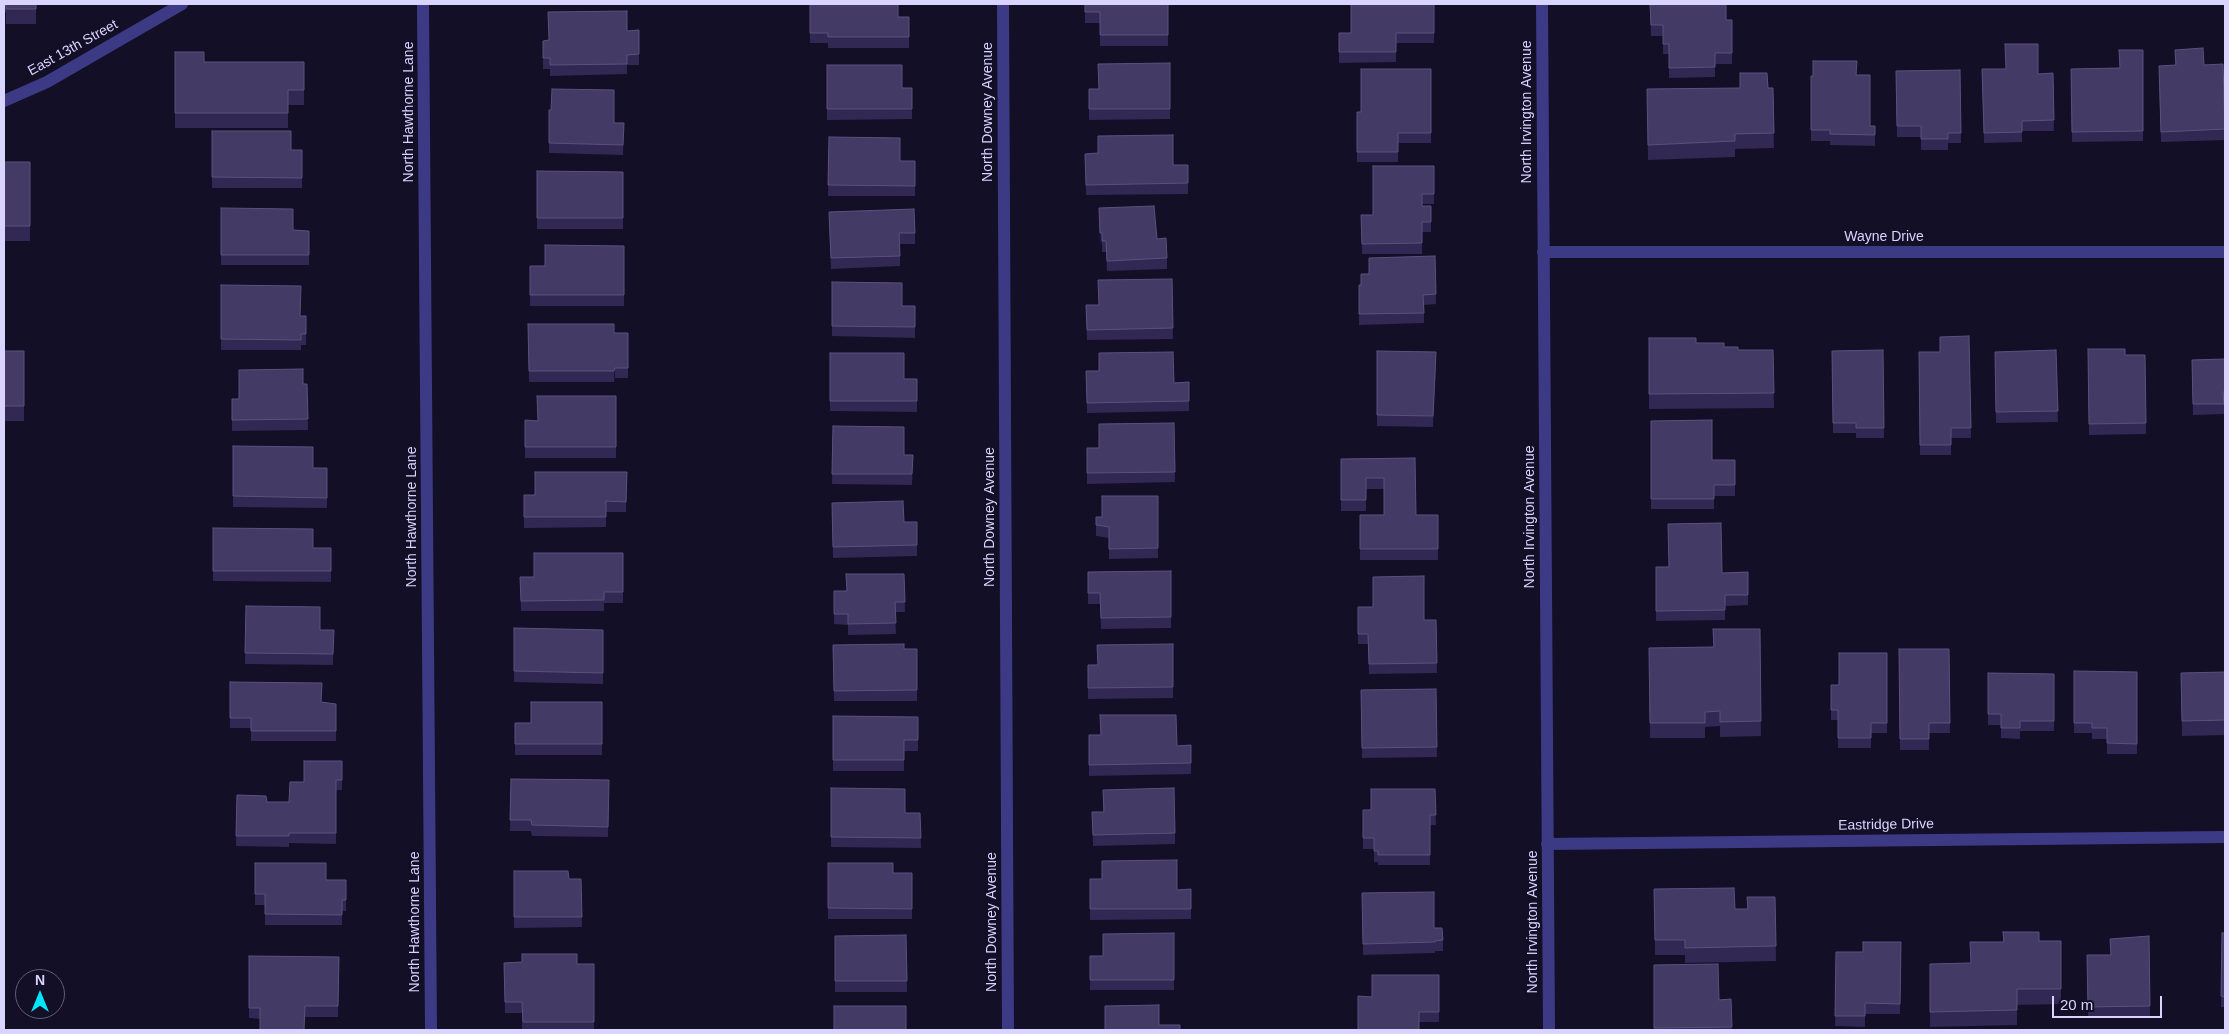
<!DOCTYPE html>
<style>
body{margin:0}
#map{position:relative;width:2229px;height:1034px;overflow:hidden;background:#130f26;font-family:Arial,sans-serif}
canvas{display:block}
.frame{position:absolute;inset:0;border:5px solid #d9d4ff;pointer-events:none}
.north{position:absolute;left:15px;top:969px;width:50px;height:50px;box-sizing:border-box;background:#130f26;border:1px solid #625e7d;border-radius:50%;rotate:0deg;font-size:14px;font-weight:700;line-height:20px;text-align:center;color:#d9d4ff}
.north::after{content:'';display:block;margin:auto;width:18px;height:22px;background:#00e5ff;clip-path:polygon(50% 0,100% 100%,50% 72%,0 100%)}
.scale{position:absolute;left:2052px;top:996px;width:110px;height:22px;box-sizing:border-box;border:2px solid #d9d4ff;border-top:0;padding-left:6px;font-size:15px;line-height:18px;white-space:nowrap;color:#d9d4ff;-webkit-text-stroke:4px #130f26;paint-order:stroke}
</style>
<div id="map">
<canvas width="2229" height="1034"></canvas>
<div class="frame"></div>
<div class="north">N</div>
<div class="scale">20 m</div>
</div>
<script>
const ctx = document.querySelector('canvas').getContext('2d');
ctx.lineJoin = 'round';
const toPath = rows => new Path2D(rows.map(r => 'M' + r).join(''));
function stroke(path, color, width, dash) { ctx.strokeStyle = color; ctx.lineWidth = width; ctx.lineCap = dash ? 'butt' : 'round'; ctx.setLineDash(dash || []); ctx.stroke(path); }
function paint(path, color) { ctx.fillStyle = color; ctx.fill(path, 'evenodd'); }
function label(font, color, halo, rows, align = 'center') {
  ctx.font = font + ' Arial,sans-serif'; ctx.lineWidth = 4.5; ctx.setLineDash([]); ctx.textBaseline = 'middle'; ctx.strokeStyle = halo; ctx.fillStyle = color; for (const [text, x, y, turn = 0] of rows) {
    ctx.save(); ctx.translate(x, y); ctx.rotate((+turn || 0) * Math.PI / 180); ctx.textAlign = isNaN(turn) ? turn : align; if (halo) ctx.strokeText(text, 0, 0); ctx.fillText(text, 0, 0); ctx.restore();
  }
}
const street = toPath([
 [423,4,431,1030],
 [1003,4,1008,1030],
 [1542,4,1549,1030],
 [4,101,47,82,182,4],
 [1543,252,2225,252],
 [1547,844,2225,837]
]);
const wall = toPath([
 [4,4,36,4,36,24,6,24,6,12,4,12],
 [810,4,898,17,909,17,909,48,828,48,828,43,810,43],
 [1085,4,1168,4,1168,46,1100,46,1100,23,1085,23],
 [1434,4,1434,43,1396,43,1396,62,1339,63,1339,33,1351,33],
 [1650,4,1726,20,1732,20,1732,64,1715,64,1715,77,1669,78,1669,54,1663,54,1663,36,1651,36],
 [639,30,639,65,627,65,627,74,550,76,550,69,543,69,543,41,627,31],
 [2143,50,2143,141,2072,142,2071,69,2120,68],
 [2175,50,2204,65,2225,129,2225,140,2161,142,2159,76,2175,65],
 [175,52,204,62,304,62,304,105,288,105,288,128,175,128],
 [1170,63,1170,119,1089,120,1089,89,1098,89],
 [827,65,902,88,912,88,912,119,827,120],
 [1431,69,1431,143,1398,143,1398,162,1357,162,1357,112,1361,112],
 [1982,69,2038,74,2053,73,2054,131,2022,131,2022,142,1984,143],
 [1960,70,1961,143,1948,143,1948,150,1921,150,1921,137,1897,137,1896,71],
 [1856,75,1870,126,1875,126,1875,146,1830,145,1830,141,1811,141,1811,76],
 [1773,88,1774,148,1735,149,1735,157,1648,160,1647,89],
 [549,110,614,123,624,123,623,155,549,153],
 [212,131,291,150,302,150,302,188,212,188],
 [829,137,900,161,915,161,915,196,828,196],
 [1085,154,1173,165,1188,165,1188,194,1086,195],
 [4,162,30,162,30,241,4,241],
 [1434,166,1434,204,1422,204,1422,206,1431,206,1431,232,1422,232,1422,254,1362,254,1361,215,1373,215],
 [537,171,623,172,623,229,537,229],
 [221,208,293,230,309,231,309,265,221,265],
 [1099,208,1157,239,1167,258,1167,269,1107,271,1106,252,1102,252,1102,243,1100,244],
 [829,223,915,233,915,244,900,244,900,266,831,269],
 [624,246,624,306,530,306,530,266,545,266],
 [1435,256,1436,304,1424,305,1424,323,1359,325,1359,285,1361,285,1369,274],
 [1172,279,1173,339,1087,340,1086,305,1098,305],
 [832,282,902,306,915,306,915,338,832,336],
 [221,285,300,316,306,316,306,345,301,345,301,350,221,350],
 [528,324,614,333,628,333,628,378,615,378,614,382,529,382],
 [1969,336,1971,438,1951,438,1951,455,1920,455,1919,352,1940,352],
 [1649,338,1724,347,1738,350,1773,350,1774,408,1649,409],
 [2088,349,2125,355,2145,355,2146,434,2089,435],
 [1883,350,1884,438,1856,438,1856,433,1833,433,1832,351],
 [2056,350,2058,422,1996,423,1995,352],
 [4,351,24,351,24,421,4,421],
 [1377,351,1436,362,1433,427,1377,426],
 [830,353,904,379,917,379,917,412,830,411],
 [2225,359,2225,403,2224,403,2224,414,2193,415,2192,360],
 [1086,371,1099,371,1174,383,1189,382,1189,411,1087,413],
 [303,384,307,384,308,430,232,431,232,399,239,399],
 [616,396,616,458,525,458,525,420,538,421],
 [1651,421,1712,460,1735,460,1735,496,1714,496,1714,509,1651,509],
 [1174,423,1175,482,1087,484,1087,448,1099,448],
 [833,426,904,455,913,455,912,485,832,484],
 [233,446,313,468,327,468,327,508,233,507],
 [1415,458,1416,515,1438,515,1438,560,1360,560,1360,515,1384,515,1384,489,1366,489,1366,511,1341,511,1341,459],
 [627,472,626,512,606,512,606,527,524,528,524,495,535,495],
 [1158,496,1158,558,1109,559,1109,538,1096,536,1096,517,1102,517],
 [832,503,904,522,917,522,917,556,833,558],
 [213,528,313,548,331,548,331,582,213,581],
 [623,553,623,603,604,603,604,611,521,611,520,577,534,577],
 [1656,567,1722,573,1748,572,1748,605,1725,606,1725,620,1656,621],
 [1171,571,1171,628,1101,629,1100,604,1088,604,1088,572],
 [904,574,905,612,895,612,896,634,848,635,848,625,834,624,834,591,847,591],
 [246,606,320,630,334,630,333,665,245,664],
 [1358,607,1424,620,1436,620,1437,673,1369,674,1368,644,1358,644],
 [514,628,603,630,603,684,514,682],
 [1713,629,1760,629,1761,736,1720,737,1720,726,1705,727,1705,738,1650,738,1649,648,1713,647],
 [1173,644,1173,698,1088,699,1088,665,1097,665],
 [833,645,904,649,917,649,917,701,834,701],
 [1899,649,1949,649,1950,733,1929,733,1929,750,1900,750],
 [1887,653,1887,733,1871,733,1871,748,1838,748,1838,720,1831,720,1831,685,1839,685],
 [2074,671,2137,672,2137,754,2107,754,2107,739,2092,739,2092,733,2074,733],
 [2225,672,2225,735,2182,736,2181,673],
 [1988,673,2054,674,2054,731,2020,731,2020,739,2001,738,2001,725,1988,725],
 [230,682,322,702,336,704,336,741,251,741,251,728,230,728],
 [1436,689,1437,757,1362,758,1361,690],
 [602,702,602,755,515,755,515,723,531,723],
 [833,716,918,717,918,751,904,751,904,771,833,771],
 [1089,735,1100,735,1177,746,1191,745,1191,774,1089,776],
 [342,761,342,790,336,790,336,844,289,843,289,847,236,846,237,795,267,802,289,802,304,782],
 [511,779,609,780,608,837,532,836,531,831,510,831],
 [831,788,905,813,920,813,921,848,831,847],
 [1435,789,1436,825,1430,825,1430,865,1378,865,1378,862,1374,862,1374,849,1363,849,1363,810,1371,810],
 [1103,790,1175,833,1175,844,1093,846,1092,812,1103,812],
 [255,863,326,880,346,880,346,911,342,911,342,925,265,925,265,905,255,905],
 [828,863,893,873,912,873,912,919,828,919],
 [514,871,569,879,581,879,582,927,514,928],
 [1090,879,1102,879,1177,890,1191,889,1191,919,1090,920],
 [1654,889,1735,909,1747,909,1747,897,1775,897,1776,961,1685,963,1685,955,1655,955],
 [1362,893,1434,928,1443,940,1443,951,1435,951,1435,953,1363,955],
 [2003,932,2039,941,2061,941,2061,1004,2017,1005,2017,1025,1930,1027,1930,964,1970,963,2003,942],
 [1174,933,1174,990,1090,990,1090,956,1103,956],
 [2222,933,2225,933,2225,1007,2221,1007],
 [906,935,907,992,835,992,835,936],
 [2149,936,2150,1017,2088,1017,2087,955,2110,955],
 [1901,942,1900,1014,1865,1014,1865,1027,1835,1026,1836,952,1863,952],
 [249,956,339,957,338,1017,305,1017,260,1019,249,1018],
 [504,963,594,964,594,1030,522,1030,522,1013,505,1013],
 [1654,965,1719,1000,1731,999,1732,1030,1654,1030],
 [1439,975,1439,1022,1419,1022,1372,997]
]);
const shadedWall = toPath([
 [1100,233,1102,233,1102,243,1100,244],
 [615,368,615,378,614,382,614,371]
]);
const building = toPath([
 [6,4,36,4,36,9,6,9,6,4],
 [810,4,898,4,898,17,909,17,909,37,828,37,828,33,810,33,810,4],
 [1085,4,1168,4,1168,35,1100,35,1100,12,1085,12,1085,4],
 [1351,4,1434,4,1434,33,1396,33,1396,52,1339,52,1339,33,1351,33,1351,4],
 [1650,4,1726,4,1726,20,1732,20,1732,53,1715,53,1715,67,1669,68,1669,44,1663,44,1663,25,1651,25,1650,4],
 [627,11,627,31,639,30,639,54,627,55,627,64,550,65,550,58,543,58,543,41,549,40,548,12,627,11],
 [2005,44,2038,44,2038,74,2053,73,2054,120,2022,121,2022,132,1984,133,1982,69,2006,69,2005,44],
 [2203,48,2204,65,2223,64,2225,129,2161,132,2159,66,2176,65,2175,50,2203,48],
 [2119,50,2143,50,2143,131,2072,132,2071,69,2120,68,2119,50],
 [175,52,204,52,204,62,304,62,304,90,288,90,288,113,175,113,175,52],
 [1813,61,1857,61,1856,75,1870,75,1870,126,1875,126,1875,135,1830,134,1830,130,1811,130,1811,76,1813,76,1813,61],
 [1170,63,1170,109,1089,109,1089,89,1099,89,1098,64,1170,63],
 [827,65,902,65,902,88,912,88,912,109,827,109,827,65],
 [1361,69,1431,69,1431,133,1398,133,1398,152,1357,152,1357,112,1361,112,1361,69],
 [1960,70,1961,133,1948,133,1948,139,1921,139,1921,126,1897,126,1896,71,1960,70],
 [1740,73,1767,73,1768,88,1773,88,1774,133,1735,134,1735,141,1648,145,1647,89,1740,88,1740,73],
 [552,89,614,90,614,123,624,123,623,145,549,143,549,110,551,110,552,89],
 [212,131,291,131,291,150,302,150,302,178,212,177,212,131],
 [1173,135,1173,165,1188,165,1188,183,1086,185,1085,154,1098,153,1098,136,1173,135],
 [829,137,900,138,900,161,915,161,915,186,828,185,829,137],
 [4,162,30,162,30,226,4,226,4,162],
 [1373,166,1434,166,1434,194,1422,194,1422,206,1431,206,1431,222,1422,222,1422,243,1362,244,1361,215,1373,215,1373,166],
 [537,171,623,172,623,218,537,218,537,171],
 [1154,206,1157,239,1166,238,1167,258,1107,261,1106,241,1102,241,1102,233,1100,233,1099,208,1154,206],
 [221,208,293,209,293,230,309,231,309,255,221,255,221,208],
 [914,209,915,233,899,233,900,256,831,258,829,212,914,209],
 [545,245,624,246,624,295,530,295,530,266,545,266,545,245],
 [1435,256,1436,294,1423,295,1424,313,1359,314,1359,285,1361,285,1361,274,1369,274,1369,258,1435,256],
 [1172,279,1173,328,1087,330,1086,305,1099,305,1098,280,1172,279],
 [832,282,902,283,902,306,915,306,915,327,832,326,832,282],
 [221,285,301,286,300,316,306,316,306,334,301,334,301,340,221,339,221,285],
 [528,324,614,324,614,333,628,333,628,368,615,368,614,371,529,371,528,324],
 [1969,336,1971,428,1951,428,1951,445,1920,445,1919,352,1940,352,1940,337,1969,336],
 [1649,338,1696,338,1696,343,1724,343,1724,347,1738,347,1738,350,1773,350,1774,393,1649,394,1649,338],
 [2088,349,2125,349,2125,355,2145,355,2146,423,2089,424,2088,349],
 [1883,350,1884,428,1856,428,1856,423,1833,423,1832,351,1883,350],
 [2056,350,2058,411,1996,412,1995,352,2056,350],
 [4,351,24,351,24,406,4,406,4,351],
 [1377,351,1436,352,1433,416,1377,415,1377,351],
 [1173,352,1174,383,1189,382,1189,401,1087,403,1086,371,1099,371,1099,353,1173,352],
 [830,353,904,353,904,379,917,379,917,401,830,401,830,353],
 [2225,359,2225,392,2223,392,2224,404,2193,404,2192,360,2225,359],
 [303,369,303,384,307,384,308,419,232,420,232,399,239,399,239,370,303,369],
 [537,396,616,396,616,447,525,447,525,420,538,421,537,396],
 [1712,420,1712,460,1735,460,1735,485,1714,485,1714,499,1651,499,1651,421,1712,420],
 [1174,423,1175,472,1087,473,1087,448,1099,448,1099,424,1174,423],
 [833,426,904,427,904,455,913,455,912,474,832,474,833,426],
 [233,446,313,447,313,468,327,468,327,498,233,496,233,446],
 [1415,458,1416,515,1438,515,1438,549,1360,549,1360,515,1384,515,1384,478,1366,478,1366,500,1341,500,1341,459,1415,458],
 [535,472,627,472,626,502,606,501,606,517,524,517,524,495,535,495,535,472],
 [1102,496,1158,496,1158,548,1109,549,1109,527,1096,525,1096,517,1102,517,1102,496],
 [903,501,904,522,917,522,917,545,833,547,832,503,903,501],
 [1721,523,1722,573,1748,572,1748,595,1725,595,1725,610,1656,611,1656,567,1669,567,1668,524,1721,523],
 [213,528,313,529,313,548,331,548,331,571,213,571,213,528],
 [534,553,623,553,623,592,604,592,604,600,521,601,520,577,534,577,534,553],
 [1171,571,1171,617,1101,618,1100,593,1088,593,1088,572,1171,571],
 [846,574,904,574,905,602,895,602,896,623,848,624,848,614,834,614,834,591,847,591,846,574],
 [1424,576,1424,620,1436,620,1437,663,1369,664,1368,634,1358,634,1358,607,1373,607,1373,577,1424,576],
 [246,606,320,607,320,630,334,630,333,654,245,653,246,606],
 [514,628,603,630,603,673,514,671,514,628],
 [1713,629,1760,629,1761,721,1720,722,1720,711,1705,712,1705,723,1650,723,1649,648,1714,647,1713,629],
 [904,644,904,649,917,649,917,690,834,691,833,645,904,644],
 [1173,644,1173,687,1088,688,1088,665,1098,665,1097,645,1173,644],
 [1899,649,1949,649,1950,723,1929,723,1929,739,1900,739,1899,649],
 [1839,653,1887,653,1887,723,1871,723,1871,738,1838,738,1838,710,1831,710,1831,685,1839,685,1839,653],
 [2074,671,2137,672,2137,744,2107,743,2107,728,2092,728,2092,723,2074,723,2074,671],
 [2225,672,2225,720,2182,721,2181,673,2225,672],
 [1988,673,2054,674,2054,721,2020,721,2020,728,2001,728,2001,714,1988,714,1988,673],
 [230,682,322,683,321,702,336,704,336,731,251,731,251,718,230,718,230,682],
 [1436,689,1437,747,1362,748,1361,690,1436,689],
 [531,702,602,702,602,744,515,744,515,723,531,723,531,702],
 [1100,715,1176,715,1177,746,1191,745,1191,763,1089,765,1089,735,1101,735,1100,715],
 [833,716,918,717,918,740,904,740,904,760,833,760,833,716],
 [304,761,342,761,342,780,336,780,336,833,289,833,289,836,236,836,237,795,266,796,267,802,289,802,290,782,304,782,304,761],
 [511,779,609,780,608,827,532,825,531,820,510,820,511,779],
 [831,788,905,789,905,813,920,813,921,838,831,837,831,788],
 [1174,788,1175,833,1093,835,1092,812,1104,812,1103,790,1174,788],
 [1371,789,1435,789,1436,815,1430,815,1430,855,1378,855,1378,851,1374,851,1374,838,1363,838,1363,810,1371,810,1371,789],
 [1177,860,1177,890,1191,889,1191,909,1090,909,1090,879,1102,879,1102,861,1177,860],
 [255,863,326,863,326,880,346,880,346,900,342,900,342,915,265,914,265,894,255,894,255,863],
 [828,863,893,863,893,873,912,873,912,909,828,908,828,863],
 [514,871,568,871,569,879,581,879,582,917,514,917,514,871],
 [1734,888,1735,909,1748,909,1747,897,1775,897,1776,946,1685,948,1685,940,1655,940,1654,889,1734,888],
 [1434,892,1434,928,1442,928,1443,940,1435,941,1435,942,1363,944,1362,893,1434,892],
 [2003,932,2039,932,2039,941,2061,941,2061,989,2017,989,2017,1010,1930,1012,1930,964,1971,963,1970,942,2004,942,2003,932],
 [1174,933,1174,980,1090,980,1090,956,1103,956,1103,934,1174,933],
 [2222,933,2225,933,2225,997,2221,996,2222,933],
 [906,935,907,981,835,981,835,936,906,935],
 [2149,936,2150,1006,2088,1007,2087,955,2111,955,2110,939,2149,936],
 [1863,942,1901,942,1900,1004,1865,1003,1865,1016,1835,1016,1836,952,1863,952,1863,942],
 [522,954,577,954,577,964,594,964,594,1022,523,1022,522,1002,505,1002,504,963,522,962,522,954],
 [249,956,339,957,338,1006,305,1006,304,1030,260,1030,260,1008,249,1008,249,956],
 [1718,964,1719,1000,1731,999,1732,1027,1654,1028,1654,965,1718,964],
 [1372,975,1439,975,1439,1012,1419,1012,1419,1030,1358,1030,1358,996,1372,997,1372,975],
 [1159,1005,1159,1025,1180,1025,1180,1030,1105,1030,1105,1006,1159,1005],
 [834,1006,906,1006,906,1030,834,1030,834,1006]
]);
const streetNames = [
 ["East 13th Street",73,48,-29],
 ["North Hawthorne Lane",409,112,-90],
 ["North Downey Avenue",988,112,-90],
 ["North Irvington Avenue",1527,112,-90],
 ["Wayne Drive",1884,237],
 ["North Hawthorne Lane",412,517,-90],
 ["North Downey Avenue",990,517,-90],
 ["North Irvington Avenue",1530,517,-90],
 ["Eastridge Drive",1886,825,-1],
 ["North Hawthorne Lane",415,922,-90],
 ["North Downey Avenue",992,922,-90],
 ["North Irvington Avenue",1533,922,-90]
];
stroke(street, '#3d3a85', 12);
paint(wall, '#312854');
paint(shadedWall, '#1d163a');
paint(building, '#433a66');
stroke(building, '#5a527e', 1);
label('14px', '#d9d4ff', '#130f26', streetNames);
</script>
